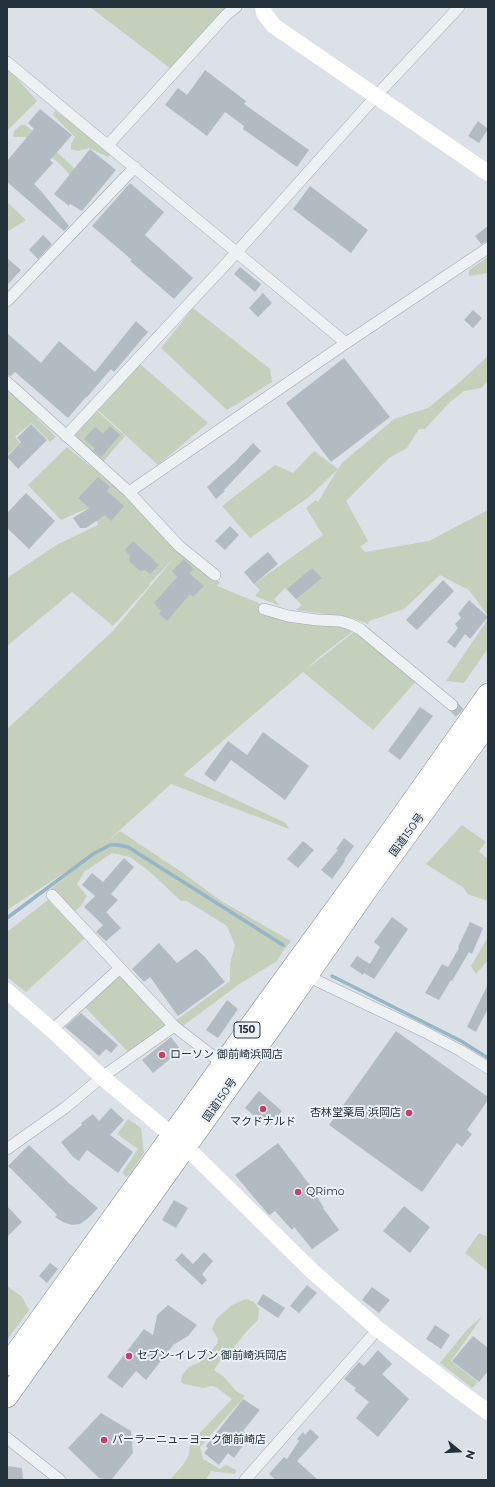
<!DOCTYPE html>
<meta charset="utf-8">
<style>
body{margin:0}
#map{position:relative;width:495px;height:1487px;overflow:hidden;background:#dbe1e6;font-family:Montserrat,sans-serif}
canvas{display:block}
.frame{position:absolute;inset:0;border:8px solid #25313b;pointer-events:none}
.north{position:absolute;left:439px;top:1431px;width:40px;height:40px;-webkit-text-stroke:3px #eaf0f4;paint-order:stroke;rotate:108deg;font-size:11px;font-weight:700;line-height:16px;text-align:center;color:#25313b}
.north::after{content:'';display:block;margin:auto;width:14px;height:18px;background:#25313b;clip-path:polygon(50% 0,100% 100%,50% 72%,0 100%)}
</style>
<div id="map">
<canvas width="495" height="1487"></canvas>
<div class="frame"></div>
<div class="north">N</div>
</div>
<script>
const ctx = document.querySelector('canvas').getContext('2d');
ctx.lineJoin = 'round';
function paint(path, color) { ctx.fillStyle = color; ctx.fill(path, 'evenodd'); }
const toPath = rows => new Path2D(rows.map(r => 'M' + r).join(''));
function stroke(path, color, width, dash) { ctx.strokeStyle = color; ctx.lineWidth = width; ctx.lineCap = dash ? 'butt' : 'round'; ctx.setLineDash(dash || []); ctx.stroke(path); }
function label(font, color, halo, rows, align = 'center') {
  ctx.font = font + ' Montserrat,"Noto Sans JP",sans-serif'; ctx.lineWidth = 4; ctx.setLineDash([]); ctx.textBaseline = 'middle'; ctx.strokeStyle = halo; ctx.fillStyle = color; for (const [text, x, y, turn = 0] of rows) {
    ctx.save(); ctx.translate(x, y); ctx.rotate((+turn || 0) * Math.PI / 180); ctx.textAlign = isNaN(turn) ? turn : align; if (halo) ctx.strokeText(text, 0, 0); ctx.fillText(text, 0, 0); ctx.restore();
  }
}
const green = toPath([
 [90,7,237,7,171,69],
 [7,67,37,101,7,131],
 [55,111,79,127,108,151,111,155,108,157,89,148,78,151,71,149,71,144,75,137,53,115],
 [21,125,25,125,36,133,86,179,70,175,59,163,25,137,13,137,14,131],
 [7,202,26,220,7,232],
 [488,257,488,273,469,276,469,270],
 [193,308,270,369,272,382,227,410,161,348],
 [488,356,488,381,481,388,464,391,449,403,425,429,419,429,407,448,389,458,346,501,368,541,360,547,365,552,429,541,486,511,488,512,488,616,469,590,440,575,404,609,369,621,368,624,352,618,296,610,302,605,285,588,274,599,280,606,255,596,260,590,254,584,323,535,306,508,316,500,318,502,337,470,309,497,250,538,222,506,275,465,293,473,314,451,338,469,342,463,394,419,428,408,461,381],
 [140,364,208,423,158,465,98,410],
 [7,388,33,412,32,413,56,437,50,442,31,423,15,437,20,443,7,455],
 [96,410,125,436,103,462,76,436,75,432],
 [67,447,122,492,181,550,220,583,217,586,315,626,346,626,352,632,318,658,307,669,354,632,418,679,373,730,303,672,183,775,286,823,289,829,171,784,100,848,120,831,183,873,221,901,291,941,283,951,277,961,238,985,180,1028,175,1021,230,981,230,964,235,945,227,926,187,901,181,901,149,871,130,857,112,853,84,872,77,884,87,896,81,906,73,913,51,889,90,856,7,910,7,729,114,630,174,558,149,584,150,585,113,626,72,592,7,646,7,578,58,544,98,525,93,506,61,520,28,485],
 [488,619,488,648,464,683,446,681],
 [462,825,486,842,479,851,486,858,488,857,488,901,467,894,464,888,426,864],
 [48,900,85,938,26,992,7,977,7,932],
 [488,937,488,960,476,974,471,966],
 [122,971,169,1021,132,1056,81,1003],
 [128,1119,141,1128,144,1153,128,1177,122,1173,138,1149,117,1134],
 [479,1233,488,1237,488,1271,465,1253],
 [7,1286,22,1297,29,1310,7,1340],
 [246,1299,254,1302,259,1309,258,1320,246,1332,232,1350,223,1356,214,1370,223,1376,236,1391,245,1396,200,1447,203,1459,220,1469,226,1465,236,1470,235,1474,210,1471,211,1472,205,1480,170,1480,182,1466,189,1455,190,1443,232,1399,216,1387,211,1386,204,1388,184,1384,181,1382,182,1375,189,1367,200,1362,217,1344,218,1339,212,1329,216,1319,232,1305],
 [482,1317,451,1361,478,1382,472,1388,440,1363,466,1331,473,1324]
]);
const stream = toPath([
 [7,918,93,854,110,845,118,845,128,847,283,945],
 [332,976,461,1041,488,1058]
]);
const building = toPath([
 [205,70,246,101,244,104,309,150,297,167,243,129,244,126,225,112,207,136,165,105,178,88,187,95],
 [40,109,72,135,50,160,53,163,34,184,42,192,69,226,64,231,7,182,7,161,34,129,28,123],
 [478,121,488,129,479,143,468,136],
 [90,149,116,170,82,211,70,204,69,206,54,194],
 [130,183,164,212,145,235,193,278,174,299,130,261,132,260,92,226],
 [310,186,368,230,351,253,293,209],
 [488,226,488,241,481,244,475,236],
 [43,235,52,244,38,259,29,250],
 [7,258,21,270,7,285],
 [240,267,261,284,255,292,234,274],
 [263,293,272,303,258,317,249,308],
 [473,310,482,318,473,328,464,320],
 [136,321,148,332,114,372,111,369,87,397,86,397,68,418,15,372,11,376,7,375,7,333,41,363,59,341,95,372],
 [344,358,390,417,331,462,286,403],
 [31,424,47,440,18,469,7,457,21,442,17,438],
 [110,426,120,435,101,457,93,450,95,448,84,439,95,427,103,434],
 [253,443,261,451,224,490,225,491,216,499,207,487,235,462],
 [98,477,110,487,107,491,124,506,111,521,105,515,86,528,80,528,73,518,89,508,78,498],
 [26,493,55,521,29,549,7,528,7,513],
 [230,526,239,535,225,550,215,541],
 [133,541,159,565,150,574,145,570,140,571,129,561,130,556,125,550],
 [268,552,278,564,254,584,244,572],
 [184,559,194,569,189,573,204,586,193,597,190,594,167,621,159,614,161,611,154,603,177,577,172,571],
 [312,568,322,578,296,599,287,589],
 [443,580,454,591,417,630,406,620],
 [469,600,488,617,470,639,465,634,455,648,447,642,458,628,455,624,461,618,458,614],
 [420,707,433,716,400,760,388,751],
 [263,732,309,766,285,800,231,760,215,782,204,774,228,741,247,755],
 [344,838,354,846,344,860,345,861,332,879,321,870,338,850,336,849],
 [303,841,314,850,298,868,287,859],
 [124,858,134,867,111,894,118,900,106,912,121,928,106,941,96,932,103,925,84,907,95,896,82,885,92,873,103,882],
 [392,917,408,929,374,979,364,973,363,975,350,966,357,956,370,964,380,947,374,942],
 [470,922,483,928,472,954,469,952,452,981,451,980,439,1000,425,993,442,964,448,967,459,948,458,947],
 [159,943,177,963,196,949,205,957,225,982,178,1016,150,977,144,982,132,969],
 [488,984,488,1008,476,1032,467,1027],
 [227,1000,238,1009,218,1038,206,1030],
 [81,1013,118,1045,111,1053,106,1049,99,1056,65,1027],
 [396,1031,488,1097,488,1100,467,1130,472,1134,462,1147,457,1143,422,1192,329,1125],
 [171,1037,181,1050,153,1073,142,1060],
 [259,1091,282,1111,268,1127,245,1108],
 [111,1108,124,1120,110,1135,133,1152,118,1173,87,1150,79,1161,73,1157,61,1142,82,1125,81,1123,93,1114,99,1121],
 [278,1143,309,1184,324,1208,323,1208,339,1230,312,1249,294,1227,292,1230,275,1211,269,1215,235,1175],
 [29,1145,70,1184,98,1208,87,1219,80,1224,72,1225,63,1222,55,1217,57,1215,8,1166],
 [174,1200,188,1208,176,1228,162,1220],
 [7,1206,22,1222,7,1237],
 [404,1206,430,1227,410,1253,383,1231],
 [204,1252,213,1261,202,1274,207,1280,202,1285,175,1260,182,1253,193,1264],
 [50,1263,58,1269,47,1283,39,1276],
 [307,1285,317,1293,299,1313,290,1306],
 [372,1287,390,1300,379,1313,362,1300],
 [263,1294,285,1308,278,1318,257,1304],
 [168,1305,197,1325,188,1336,173,1345,146,1380,136,1371,122,1388,107,1377,144,1329,153,1335,157,1315],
 [435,1325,450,1335,441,1349,426,1339],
 [473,1336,488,1348,488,1371,479,1382,452,1361],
 [378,1350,392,1364,382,1374,409,1399,378,1437,356,1418,369,1402,354,1390,356,1388,344,1379,359,1362,364,1366],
 [243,1399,260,1410,243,1431,250,1436,234,1458,228,1453,219,1465,204,1453,208,1448,206,1446],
 [101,1413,131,1431,133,1453,111,1480,99,1478,68,1448],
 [310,1429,319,1437,297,1461,318,1480,276,1480,269,1474,284,1457,287,1459,299,1441,297,1439,303,1432,305,1435],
 [7,1466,22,1468,23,1480,7,1480]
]);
const streetTunnel = toPath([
 [452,705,471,724]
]);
const street = toPath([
 [7,62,346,343],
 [108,145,226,15,236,7],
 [7,301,135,167],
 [7,382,129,492,179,546,215,575],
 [66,436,237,252,377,95,459,7],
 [129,492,346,343,488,248],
 [264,609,288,616,317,620,340,621,350,624,360,629,452,705],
 [52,895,174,1026,223,1064],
 [307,976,423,1031,461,1051,488,1068],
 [52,1030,120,968],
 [7,1149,66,1107,102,1077,174,1026],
 [7,1438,60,1480],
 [245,1480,378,1329]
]);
const secondary = toPath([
 [263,7,264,13,274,26,488,173],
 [7,991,52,1030,102,1077,186,1147,312,1271,378,1329,459,1391,488,1412]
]);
const highway = toPath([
 [7,1365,258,1015,360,875,488,694],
 [7,1397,273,1025,371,884,488,724]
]);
const markers = [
 [162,1055,4,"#cc3e6a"],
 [263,1109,4,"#cc3e6a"],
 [409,1113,4,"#cc3e6a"],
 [298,1192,4,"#cc3e6a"],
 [129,1356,4,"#cc3e6a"],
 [104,1440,4,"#cc3e6a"]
];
const shields = [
 [247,1030,26]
];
const shieldNames = [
 ["150",247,1030]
];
const streetNames = [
 ["国道150号",407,835,-54],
 ["国道150号",220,1100,-55]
];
const poiNames = [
 ["ローソン 御前崎浜岡店",170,1055],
 ["杏林堂薬局 浜岡店",401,1113,"right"],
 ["マクドナルド",263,1122,"center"],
 ["QRimo",306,1192],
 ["セブン-イレブン 御前崎浜岡店",137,1356],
 ["パーラーニューヨーク御前崎店",112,1440]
];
paint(green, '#c4cfbc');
stroke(stream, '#96b5c6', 3.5);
paint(building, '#b3bbc2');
stroke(streetTunnel, '#b7bec4', 11, [11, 5.5]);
stroke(street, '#a1a9af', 12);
stroke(highway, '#83919c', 22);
stroke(street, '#eef1f4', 11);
stroke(secondary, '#fff', 16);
stroke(highway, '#fff', 21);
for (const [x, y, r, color] of markers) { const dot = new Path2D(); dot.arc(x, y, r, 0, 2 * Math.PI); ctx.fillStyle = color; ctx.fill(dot); stroke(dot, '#eaf0f4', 1.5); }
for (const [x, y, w] of shields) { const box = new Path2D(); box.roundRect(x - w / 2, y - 8, w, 16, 3); ctx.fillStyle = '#eaf0f4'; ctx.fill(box); stroke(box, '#25313b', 1); }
label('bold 10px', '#25313b', null, shieldNames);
label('11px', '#25313b', '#eaf0f4', streetNames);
label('11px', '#25313b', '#eaf0f4', poiNames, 'left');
</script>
